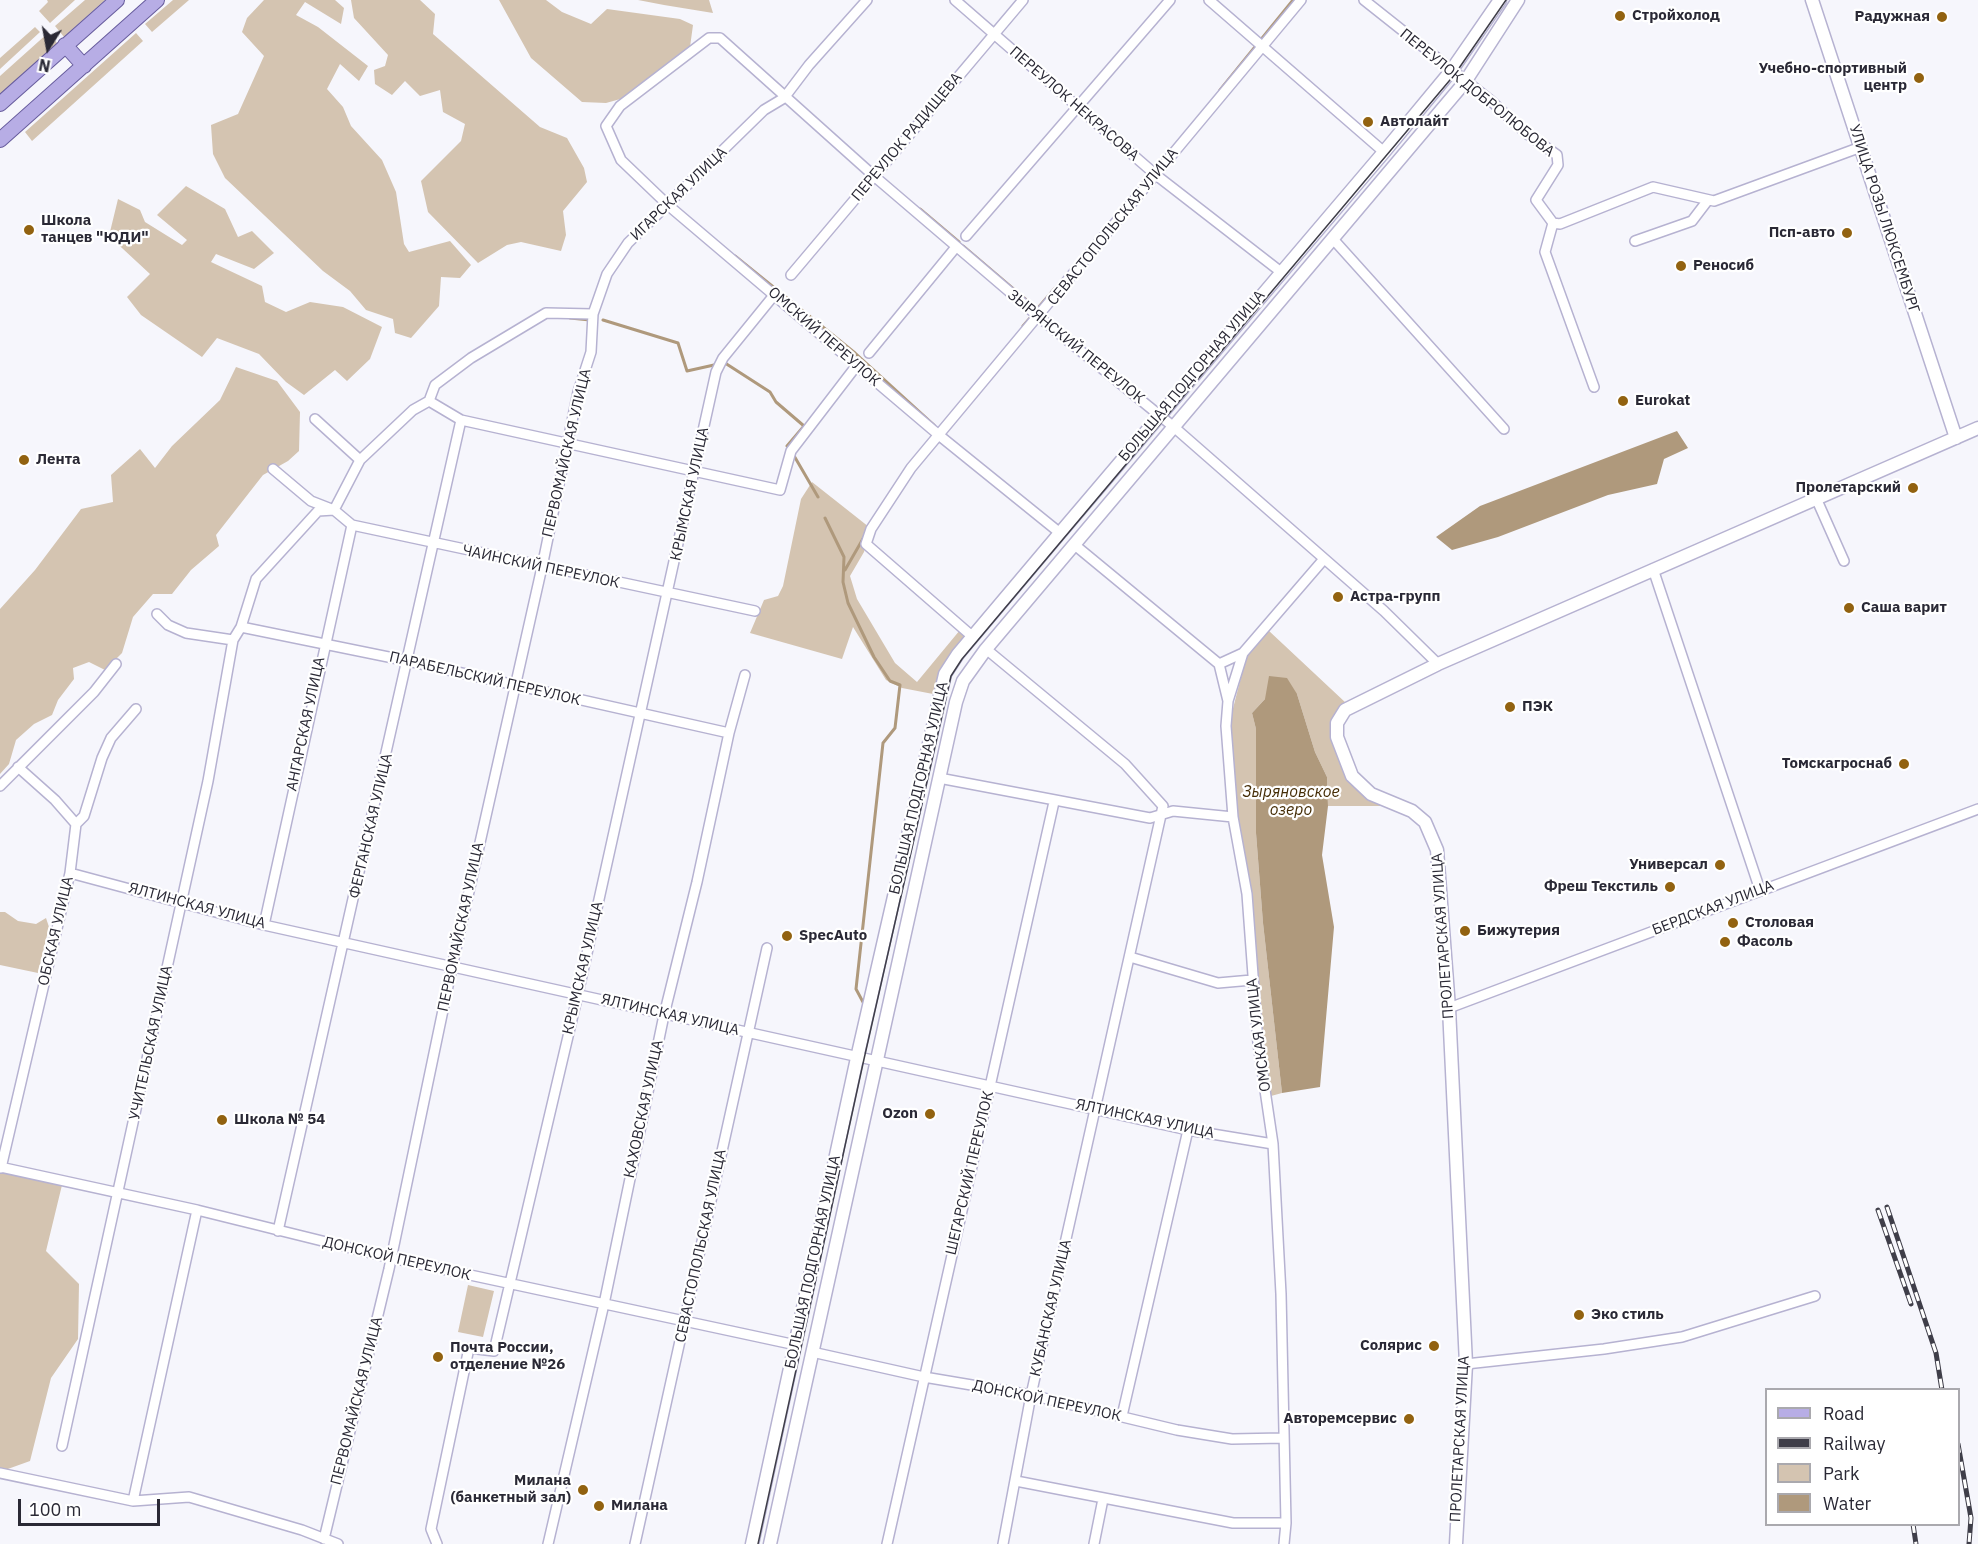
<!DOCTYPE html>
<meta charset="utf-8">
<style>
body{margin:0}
#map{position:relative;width:1978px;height:1544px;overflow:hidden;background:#f6f6fc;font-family:"IBM Plex Sans",sans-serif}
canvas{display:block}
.legend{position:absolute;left:1765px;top:1388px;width:195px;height:138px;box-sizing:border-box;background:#fff;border:2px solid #aaa9ae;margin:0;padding:8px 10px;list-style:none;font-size:18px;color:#2a2935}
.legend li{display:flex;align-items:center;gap:12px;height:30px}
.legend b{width:30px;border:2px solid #aaa9ae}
.north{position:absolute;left:18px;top:18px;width:60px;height:60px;-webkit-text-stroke:4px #fff;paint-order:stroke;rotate:191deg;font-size:16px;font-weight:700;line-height:24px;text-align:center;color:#2a2935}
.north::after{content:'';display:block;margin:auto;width:21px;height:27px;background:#2a2935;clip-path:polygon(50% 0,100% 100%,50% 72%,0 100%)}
.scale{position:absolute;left:18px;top:1499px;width:142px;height:27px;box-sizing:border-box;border:3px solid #2a2935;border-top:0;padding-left:8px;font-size:18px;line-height:21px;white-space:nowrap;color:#2a2935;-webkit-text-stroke:4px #fff;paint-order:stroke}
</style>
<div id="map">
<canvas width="1978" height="1544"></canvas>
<ul class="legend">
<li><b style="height:8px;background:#b7ade5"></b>Road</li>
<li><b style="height:8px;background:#3f3e49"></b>Railway</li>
<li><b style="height:16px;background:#d4c4b1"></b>Park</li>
<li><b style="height:16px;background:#af997c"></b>Water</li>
</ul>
<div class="north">N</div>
<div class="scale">100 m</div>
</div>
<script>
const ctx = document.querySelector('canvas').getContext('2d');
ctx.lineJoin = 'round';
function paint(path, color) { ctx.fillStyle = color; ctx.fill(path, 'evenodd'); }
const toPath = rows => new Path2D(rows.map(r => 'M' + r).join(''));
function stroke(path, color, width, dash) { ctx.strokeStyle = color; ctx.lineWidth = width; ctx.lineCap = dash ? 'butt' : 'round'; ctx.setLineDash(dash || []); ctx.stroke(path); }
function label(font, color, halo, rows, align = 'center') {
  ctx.font = font + ' "IBM Plex Sans",sans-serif'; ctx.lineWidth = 4.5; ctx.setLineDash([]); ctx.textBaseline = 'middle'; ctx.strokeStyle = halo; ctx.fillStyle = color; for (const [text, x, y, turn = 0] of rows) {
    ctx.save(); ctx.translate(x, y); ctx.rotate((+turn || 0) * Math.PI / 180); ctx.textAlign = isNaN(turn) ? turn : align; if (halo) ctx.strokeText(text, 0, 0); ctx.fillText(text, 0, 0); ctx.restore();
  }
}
const green = toPath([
 [47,0,75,0,50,23,39,11,48,2],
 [85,0,105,0,64,37,55,26],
 [173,0,189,0,152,32,145,24],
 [264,0,335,0,344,8,341,24,305,2,296,15,318,27,368,66,359,81,340,64,327,89,343,107,351,126,382,160,396,192,404,244,409,252,450,241,471,265,460,278,441,277,439,306,411,338,395,333,393,319,366,310,350,291,323,271,225,178,213,154,211,125,238,114,264,56,242,32,247,18],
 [351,0,420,0,435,14,433,34,540,127,567,138,584,168,587,182,563,211,566,235,561,251,521,242,507,245,478,263,428,212,421,181,461,141,465,124,443,112,440,90,420,96,405,81,392,95,375,84,374,70,385,66,388,55,354,18],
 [499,0,546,0,562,12,591,24,607,9,680,19,693,25,690,47,624,98,606,103,582,102,531,58],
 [638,0,709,0,713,13,664,5],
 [35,27,40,32,0,69,0,58],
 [48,33,57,43,0,94,0,76],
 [136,33,143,41,32,141,25,132],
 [186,186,225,209,238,237,252,231,274,253,254,269,216,254,211,262,262,286,265,302,286,312,310,302,343,307,382,327,370,359,347,381,335,370,304,395,286,382,259,354,217,338,202,357,141,315,127,297,150,274,109,236,118,199,140,210,145,222,182,245,187,240,157,215],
 [236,367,277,381,300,412,299,451,288,461,263,475,216,535,219,546,191,570,172,594,153,594,133,617,122,653,105,670,89,662,73,668,74,679,58,700,52,715,34,724,16,740,9,764,0,774,0,609,35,570,81,509,113,502,111,475,140,449,155,468,172,446,220,400],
 [812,482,869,527,864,552,850,576,857,599,895,663,917,682,960,630,969,638,941,673,933,694,902,688,886,680,853,627,842,659,750,633,764,600,778,596,783,586,801,499],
 [1268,630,1346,703,1331,720,1332,737,1368,798,1383,806,1328,806,1327,777,1315,752,1297,694,1265,699,1252,713,1256,729,1256,833,1263,923,1282,1093,1271,1096,1257,980,1252,893,1235,817,1229,724,1247,654],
 [0,912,5,912,18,921,36,924,46,918,49,927,38,973,0,965],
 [0,1171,62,1185,46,1251,79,1284,78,1339,51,1378,30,1461,5,1470,0,1468],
 [468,1285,494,1291,483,1337,458,1332]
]);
const water = toPath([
 [1677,431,1688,448,1664,459,1657,484,1608,495,1498,537,1452,550,1436,537,1480,506],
 [1269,676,1287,678,1297,694,1315,752,1327,777,1328,806,1322,855,1334,927,1320,1087,1282,1093,1263,923,1256,833,1256,729,1252,713,1265,699]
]);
const stream = toPath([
 [1220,90,1293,0],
 [920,209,959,242],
 [963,246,1037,309,1055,288],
 [735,256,855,353,934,425],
 [570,318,590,320],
 [603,320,678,343,687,371,714,365],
 [1023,326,1030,318],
 [725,363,770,392,776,402,804,426,787,446],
 [793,454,818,497],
 [825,518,844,557,843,582,848,603,874,657,890,681,900,685,895,728,883,743,856,989,864,1004],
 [845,570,864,537]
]);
const street = toPath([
 [955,0,1156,175,1281,272],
 [1209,0,1384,152],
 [1364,0,1490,100,1526,133,1557,155,1558,165,1536,200,1553,223,1560,224,1653,187,1714,201,1861,147],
 [1553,223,1545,252,1594,387],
 [966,236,1170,0],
 [1333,239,1504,429],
 [1635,241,1692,221,1708,200],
 [791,275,1023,0],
 [869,353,956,247],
 [429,401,461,420,780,490,791,451,857,365],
 [315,419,360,460],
 [273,469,311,501,334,510,352,525,755,611],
 [1816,498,1844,561],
 [1060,533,940,436,669,206,621,160,606,126,620,106,709,38,720,38,874,176,1039,317,1175,428,1384,611,1438,664],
 [1076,546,1219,664,1243,653],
 [1653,569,1760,890],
 [157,614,168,625,186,633,233,640],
 [241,627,408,661,729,733],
 [973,637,866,544,871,529,911,468,1301,0],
 [986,649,1125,764,1163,806,1031,1395,1003,1544],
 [1219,664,1228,701],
 [18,767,55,800,76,824],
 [939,778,1150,818,1173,811,1233,817],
 [0,786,94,692,116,664],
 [70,873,264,925,1188,1130,1273,1144],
 [264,925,352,525],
 [1130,957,1218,983,1252,980],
 [1449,1008,1978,809],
 [0,1167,197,1210,391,1258,796,1345],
 [1,1168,70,873,76,824,84,816,102,758,111,738,136,709],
 [278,1231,461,420],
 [812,1352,924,1377,1031,1395,1177,1430,1232,1439,1283,1438],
 [1466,1364,1604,1349,1682,1337,1815,1296],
 [1122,1416,1188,1130],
 [62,1446,208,781,233,640,241,627,256,579,318,511,334,510,360,460,413,410,429,401,435,385,471,358,546,313,593,314,607,274,628,243,764,110,784,98,809,65,867,0],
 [0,1473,133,1501,189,1497,302,1530,338,1544],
 [1016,1481,1233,1523,1286,1523],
 [133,1501,197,1210],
 [324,1539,389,1269,452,967,542,567,578,392,591,352,593,314],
 [437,1544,431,1529,469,1348,494,1351,578,994,716,372,723,358,775,294],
 [548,1544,604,1304,664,1015,697,882,729,733,745,675],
 [635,1544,767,948],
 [887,1544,1054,802],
 [1094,1544,1103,1499],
 [1284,1544,1286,1523,1281,1294,1273,1144,1258,1043,1247,894,1233,817,1226,726,1228,701,1243,653,1324,559]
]);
const secondary = toPath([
 [1812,0,1956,438],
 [752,1544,857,1058,945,674,958,654,1060,533,1384,152,1451,71,1500,0],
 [770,1544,956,702,963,681,986,649,1465,82,1518,0],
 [1456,1544,1466,1364,1449,1008,1437,850,1425,822,1412,811,1371,794,1352,776,1337,737,1337,723,1345,710,1438,664,1978,428]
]);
const primary = toPath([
 [65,45,84,66],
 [0,104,117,0],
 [0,140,157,0]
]);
const tram = toPath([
 [758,1544,864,1059,951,676,962,659,1455,74,1506,0]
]);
const rail = toPath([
 [1887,1207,1936,1353,1942,1390],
 [1878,1210,1911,1304],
 [1958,1444,1971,1518,1969,1544],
 [1913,1524,1916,1544]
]);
const markers = [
 [1620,16,6,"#926210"],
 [1942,17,6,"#926210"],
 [1919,78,6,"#926210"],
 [1368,122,6,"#926210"],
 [29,230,6,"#926210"],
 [1847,233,6,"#926210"],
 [1681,266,6,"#926210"],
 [1623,401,6,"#926210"],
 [24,460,6,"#926210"],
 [1913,488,6,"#926210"],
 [1338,597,6,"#926210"],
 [1849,608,6,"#926210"],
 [1510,707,6,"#926210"],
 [1904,764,6,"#926210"],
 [1720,865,6,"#926210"],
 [1670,887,6,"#926210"],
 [1733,923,6,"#926210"],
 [1465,931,6,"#926210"],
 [787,936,6,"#926210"],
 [1725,942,6,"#926210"],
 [930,1114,6,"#926210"],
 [222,1120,6,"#926210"],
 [1579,1315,6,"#926210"],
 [1434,1346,6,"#926210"],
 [438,1357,6,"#926210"],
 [1409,1419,6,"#926210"],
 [583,1490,6,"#926210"],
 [599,1506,6,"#926210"]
];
const poiNames = [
 ["Стройхолод",1632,16],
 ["Радужная",1930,17,"right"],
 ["Учебно-спортивный",1907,69,"right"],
 ["центр",1907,86,"right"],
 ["Автолайт",1380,122],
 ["Школа",41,221],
 ["танцев \"ЮДИ\"",41,238],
 ["Псп-авто",1835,233,"right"],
 ["Реносиб",1693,266],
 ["Eurokat",1635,401],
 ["Лента",36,460],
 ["Пролетарский",1901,488,"right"],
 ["Астра-групп",1350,597],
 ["Саша варит",1861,608],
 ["ПЭК",1522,707],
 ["Томскагроснаб",1892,764,"right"],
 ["Универсал",1708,865,"right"],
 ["Фреш Текстиль",1658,887,"right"],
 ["Столовая",1745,923],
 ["Бижутерия",1477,931],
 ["SpecAuto",799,936],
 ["Фасоль",1737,942],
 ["Ozon",918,1114,"right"],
 ["Школа № 54",234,1120],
 ["Эко стиль",1591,1315],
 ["Солярис",1422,1346,"right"],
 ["Почта России,",450,1348],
 ["отделение №26",450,1365],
 ["Авторемсервис",1397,1419,"right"],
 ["Милана",571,1481,"right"],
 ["(банкетный зал)",571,1498,"right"],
 ["Милана",611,1506]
];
const streetNames = [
 ["ПЕРЕУЛОК ДОБРОЛЮБОВА",1477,93,39],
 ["ПЕРЕУЛОК НЕКРАСОВА",1074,104,41],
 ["ПЕРЕУЛОК РАДИЩЕВА",907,137,-50],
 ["ИГАРСКАЯ УЛИЦА",679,194,-44],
 ["УЛИЦА РОЗЫ ЛЮКСЕМБУРГ",1884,219,72],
 ["СЕВАСТОПОЛЬСКАЯ УЛИЦА",1113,227,-51],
 ["ОМСКИЙ ПЕРЕУЛОК",824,337,41],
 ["ЗЫРЯНСКИЙ ПЕРЕУЛОК",1076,347,39],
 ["БОЛЬШАЯ ПОДГОРНАЯ УЛИЦА",1192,376,-50],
 ["ПЕРВОМАЙСКАЯ УЛИЦА",567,453,-77],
 ["КРЫМСКАЯ УЛИЦА",690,494,-78],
 ["ЧАИНСКИЙ ПЕРЕУЛОК",541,567,12],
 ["ПАРАБЕЛЬСКИЙ ПЕРЕУЛОК",485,679,13],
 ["АНГАРСКАЯ УЛИЦА",306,724,-78],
 ["БОЛЬШАЯ ПОДГОРНАЯ УЛИЦА",919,788,-77],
 ["ФЕРГАНСКАЯ УЛИЦА",371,826,-77],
 ["ЯЛТИНСКАЯ УЛИЦА",197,906,15],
 ["БЕРДСКАЯ УЛИЦА",1713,908,-21],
 ["ПЕРВОМАЙСКАЯ УЛИЦА",461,927,-78],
 ["ОБСКАЯ УЛИЦА",56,931,-77],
 ["ПРОЛЕТАРСКАЯ УЛИЦА",1443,936,-94],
 ["КРЫМСКАЯ УЛИЦА",583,968,-77],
 ["ЯЛТИНСКАЯ УЛИЦА",670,1015,13],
 ["ОМСКАЯ УЛИЦА",1259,1035,-97],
 ["УЧИТЕЛЬСКАЯ УЛИЦА",151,1043,-78],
 ["КАХОВСКАЯ УЛИЦА",644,1109,-78],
 ["ЯЛТИНСКАЯ УЛИЦА",1145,1119,12],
 ["ШЕГАРСКИЙ ПЕРЕУЛОК",970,1173,-77],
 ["СЕВАСТОПОЛЬСКАЯ УЛИЦА",701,1246,-78],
 ["ДОНСКОЙ ПЕРЕУЛОК",397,1259,13],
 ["БОЛЬШАЯ ПОДГОРНАЯ УЛИЦА",813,1262,-78],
 ["КУБАНСКАЯ УЛИЦА",1051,1308,-77],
 ["ПЕРВОМАЙСКАЯ УЛИЦА",357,1401,-76],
 ["ДОНСКОЙ ПЕРЕУЛОК",1047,1401,12],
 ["ПРОЛЕТАРСКАЯ УЛИЦА",1460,1439,-87]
];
const waterNames = [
 ["Зыряновское",1291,792],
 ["озеро",1291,810]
];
paint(green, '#d4c4b1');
paint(water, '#af997c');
stroke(stream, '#af997c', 3);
stroke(street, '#b6b2d1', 12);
stroke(secondary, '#b6b2d1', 15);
stroke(primary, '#665b9c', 16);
stroke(street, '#fff', 9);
stroke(secondary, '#fff', 12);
stroke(primary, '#b7ade5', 14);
stroke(tram, '#3f3e49', 1.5);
stroke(rail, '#3f3e49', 5);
stroke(rail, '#fff', 3, [9]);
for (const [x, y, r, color] of markers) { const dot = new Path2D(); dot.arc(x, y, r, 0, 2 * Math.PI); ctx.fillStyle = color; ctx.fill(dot); stroke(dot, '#fff', 2); }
label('bold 15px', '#2a2935', '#fff', poiNames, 'left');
label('15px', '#2a2935', '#fff', streetNames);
label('italic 16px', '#452d06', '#fff', waterNames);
</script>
